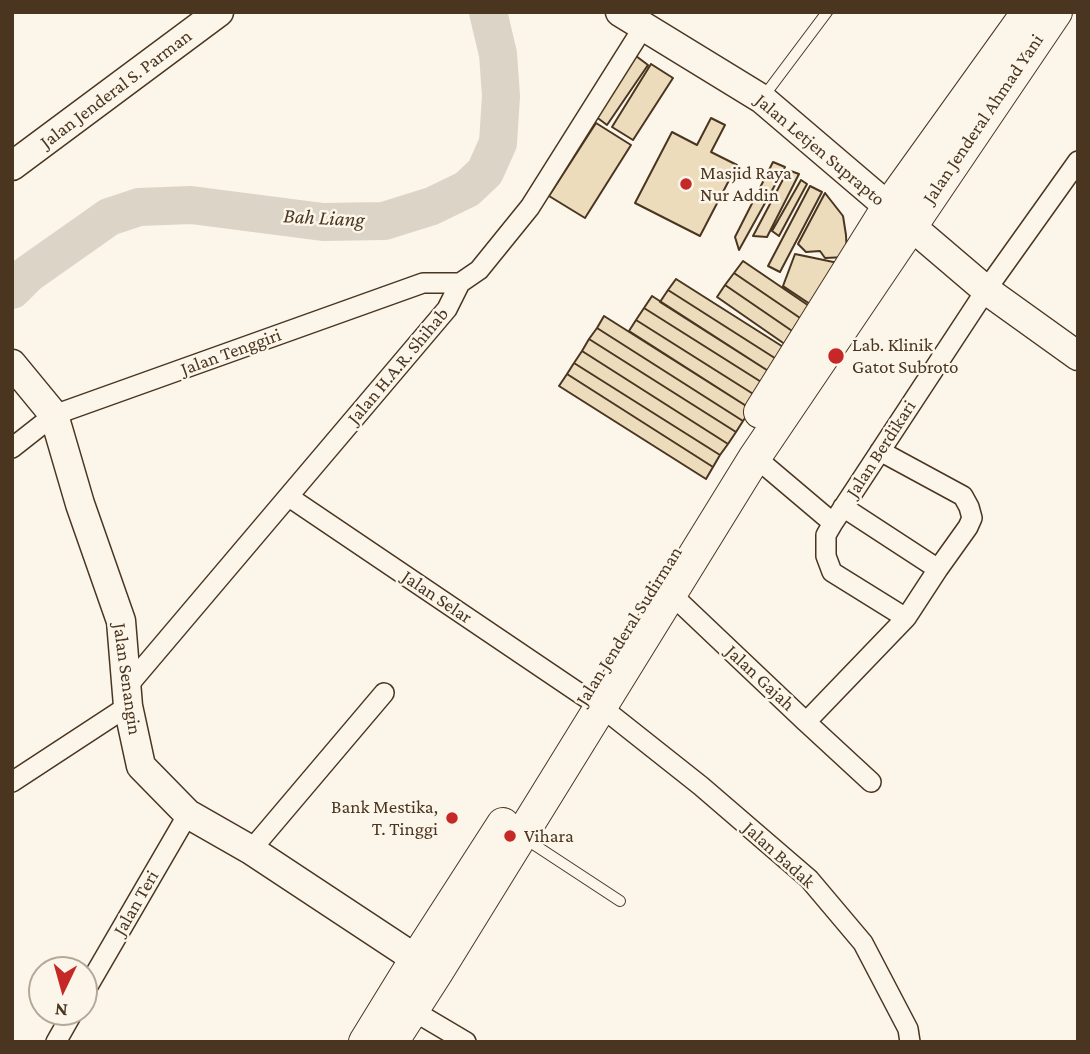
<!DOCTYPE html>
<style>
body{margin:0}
#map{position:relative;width:1090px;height:1054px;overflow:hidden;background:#fbf6e9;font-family:"Crimson Pro",serif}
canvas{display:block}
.frame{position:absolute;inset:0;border:14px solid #4a3520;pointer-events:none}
.north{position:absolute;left:28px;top:956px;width:70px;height:70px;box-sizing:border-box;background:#fbf6e9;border:2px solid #b4a999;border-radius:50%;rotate:185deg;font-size:19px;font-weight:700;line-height:28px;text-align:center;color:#4a3520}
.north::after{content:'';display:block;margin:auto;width:24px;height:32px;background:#c62828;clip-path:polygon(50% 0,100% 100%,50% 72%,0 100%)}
</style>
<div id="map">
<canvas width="1090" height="1054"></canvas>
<div class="frame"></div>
<div class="north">N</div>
</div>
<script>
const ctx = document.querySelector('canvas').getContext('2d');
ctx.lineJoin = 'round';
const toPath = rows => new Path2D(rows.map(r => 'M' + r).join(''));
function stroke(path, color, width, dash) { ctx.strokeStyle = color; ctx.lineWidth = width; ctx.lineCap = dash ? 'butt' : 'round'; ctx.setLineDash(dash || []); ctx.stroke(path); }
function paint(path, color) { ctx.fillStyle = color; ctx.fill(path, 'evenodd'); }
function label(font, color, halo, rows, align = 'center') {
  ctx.font = font + ' "Crimson Pro",serif'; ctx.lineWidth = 5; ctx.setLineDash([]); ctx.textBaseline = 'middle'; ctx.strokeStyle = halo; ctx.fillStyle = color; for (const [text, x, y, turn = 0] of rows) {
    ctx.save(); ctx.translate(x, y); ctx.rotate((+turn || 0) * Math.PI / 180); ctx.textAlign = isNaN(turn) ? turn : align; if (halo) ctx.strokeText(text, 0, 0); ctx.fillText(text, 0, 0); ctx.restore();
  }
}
const river = toPath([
 [12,290,28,274,109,217,139,207,191,205,323,222,384,221,432,206,467,189,485,172,498,143,501,96,498,54,488,12]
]);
const building = toPath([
 [636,56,648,65,607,125,595,116,636,56],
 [651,64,673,78,633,140,612,127,651,64],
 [711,118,725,125,711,152,737,165,700,236,635,203,672,132,697,145,711,118],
 [596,123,631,145,585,218,549,196,596,123],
 [773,162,785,167,739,250,735,237,773,162],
 [788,170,799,174,767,237,753,236,788,170],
 [801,180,807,184,779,236,772,231,801,180],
 [810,186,822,192,780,272,768,266,810,186],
 [825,193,843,216,846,235,847,257,825,258,820,251,806,252,798,244,825,193],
 [795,254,843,264,816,308,783,286,795,254],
 [743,261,815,310,806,322,734,273,743,261],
 [734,273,806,322,798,335,725,285,734,273],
 [676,279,788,350,781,362,668,290,676,279],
 [725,285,798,335,789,347,717,297,725,285],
 [668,290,781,362,773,374,660,302,668,290],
 [652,296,773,374,766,385,644,308,652,296],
 [644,308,766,385,758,397,636,320,644,308],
 [604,316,751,409,743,421,597,328,604,316],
 [636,320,758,397,751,409,629,331,636,320],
 [597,328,743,421,736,432,589,339,597,328],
 [589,339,736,432,728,444,582,351,589,339],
 [582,351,728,444,720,455,574,363,582,351],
 [574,363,720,455,713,467,567,374,574,363],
 [567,374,713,467,706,479,559,386,567,374]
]);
const lane = toPath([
 [764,96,827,12],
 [524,838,620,901]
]);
const street = toPath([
 [12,448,54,415,423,283,460,283],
 [755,457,833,523,986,290,1078,161],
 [289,497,585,697],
 [843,507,938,569],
 [833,523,826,535,826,556,832,572,906,618,938,569,968,527,972,518,969,507,963,496,880,451],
 [670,593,806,722,906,618],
 [126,688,447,309,460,283,479,270,530,207,644,26],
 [600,706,701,786,809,879,863,943,908,1029,910,1042],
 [806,722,871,782],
 [12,782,128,706],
 [251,850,384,693],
 [84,993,188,814],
 [412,1010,466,1042],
 [56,1042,73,1012]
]);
const secondary = toPath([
 [620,12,762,99,986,290,1078,356],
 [12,166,219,12],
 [12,364,54,415,80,504,121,621,128,706,141,766,188,814,251,850,416,959]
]);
const primary = toPath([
 [760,412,888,207,1028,12],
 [365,1042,416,959,503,824],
 [392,1042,437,972,755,457,1056,12]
]);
const markers = [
 [686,184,7,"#c62828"],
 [836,356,9,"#c62828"],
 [452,818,7,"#c62828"],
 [510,836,7,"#c62828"]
];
const streetNames = [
 ["Jalan Jenderal S. Parman",116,89,-37],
 ["Jalan Jenderal Ahmad Yani",983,119,-56],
 ["Jalan Letjen Suprapto",820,150,40],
 ["Jalan Tenggiri",231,352,-20],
 ["Jalan H.A.R. Shihab",398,366,-50],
 ["Jalan Berdikari",881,449,-57],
 ["Jalan Selar",437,597,34],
 ["Jalan Jenderal Sudirman",629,626,-58],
 ["Jalan Gajah",760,678,43],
 ["Jalan Senangin",127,679,82],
 ["Jalan Badak",779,855,42],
 ["Jalan Teri",136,903,-60]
];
const poiNames = [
 ["Masjid Raya",700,173],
 ["Nur Addin",700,195],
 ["Lab. Klinik",852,345],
 ["Gatot Subroto",852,367],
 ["Bank Mestika,",438,807,"right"],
 ["T. Tinggi",438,829,"right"],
 ["Vihara",524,836]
];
const waterNames = [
 ["Bah Liang",324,218,3]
];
stroke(river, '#dcd4c6', 38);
paint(building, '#ecdcbc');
stroke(building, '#4a3520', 2);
stroke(lane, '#4a3520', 12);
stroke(street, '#4a3520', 22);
stroke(secondary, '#4a3520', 31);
stroke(primary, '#4a3520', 34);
stroke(lane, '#fbf6e9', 10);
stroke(street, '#fbf6e9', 19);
stroke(secondary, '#fbf6e9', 28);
stroke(primary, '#fbf6e9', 32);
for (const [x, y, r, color] of markers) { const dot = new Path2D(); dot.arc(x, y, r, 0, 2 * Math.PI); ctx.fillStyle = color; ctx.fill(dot); stroke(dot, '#fbf6e9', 2.5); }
label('19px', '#4a3520', '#fbf6e9', streetNames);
label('19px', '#4a3520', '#fbf6e9', poiNames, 'left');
label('italic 21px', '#4a3520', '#fbf6e9', waterNames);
</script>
